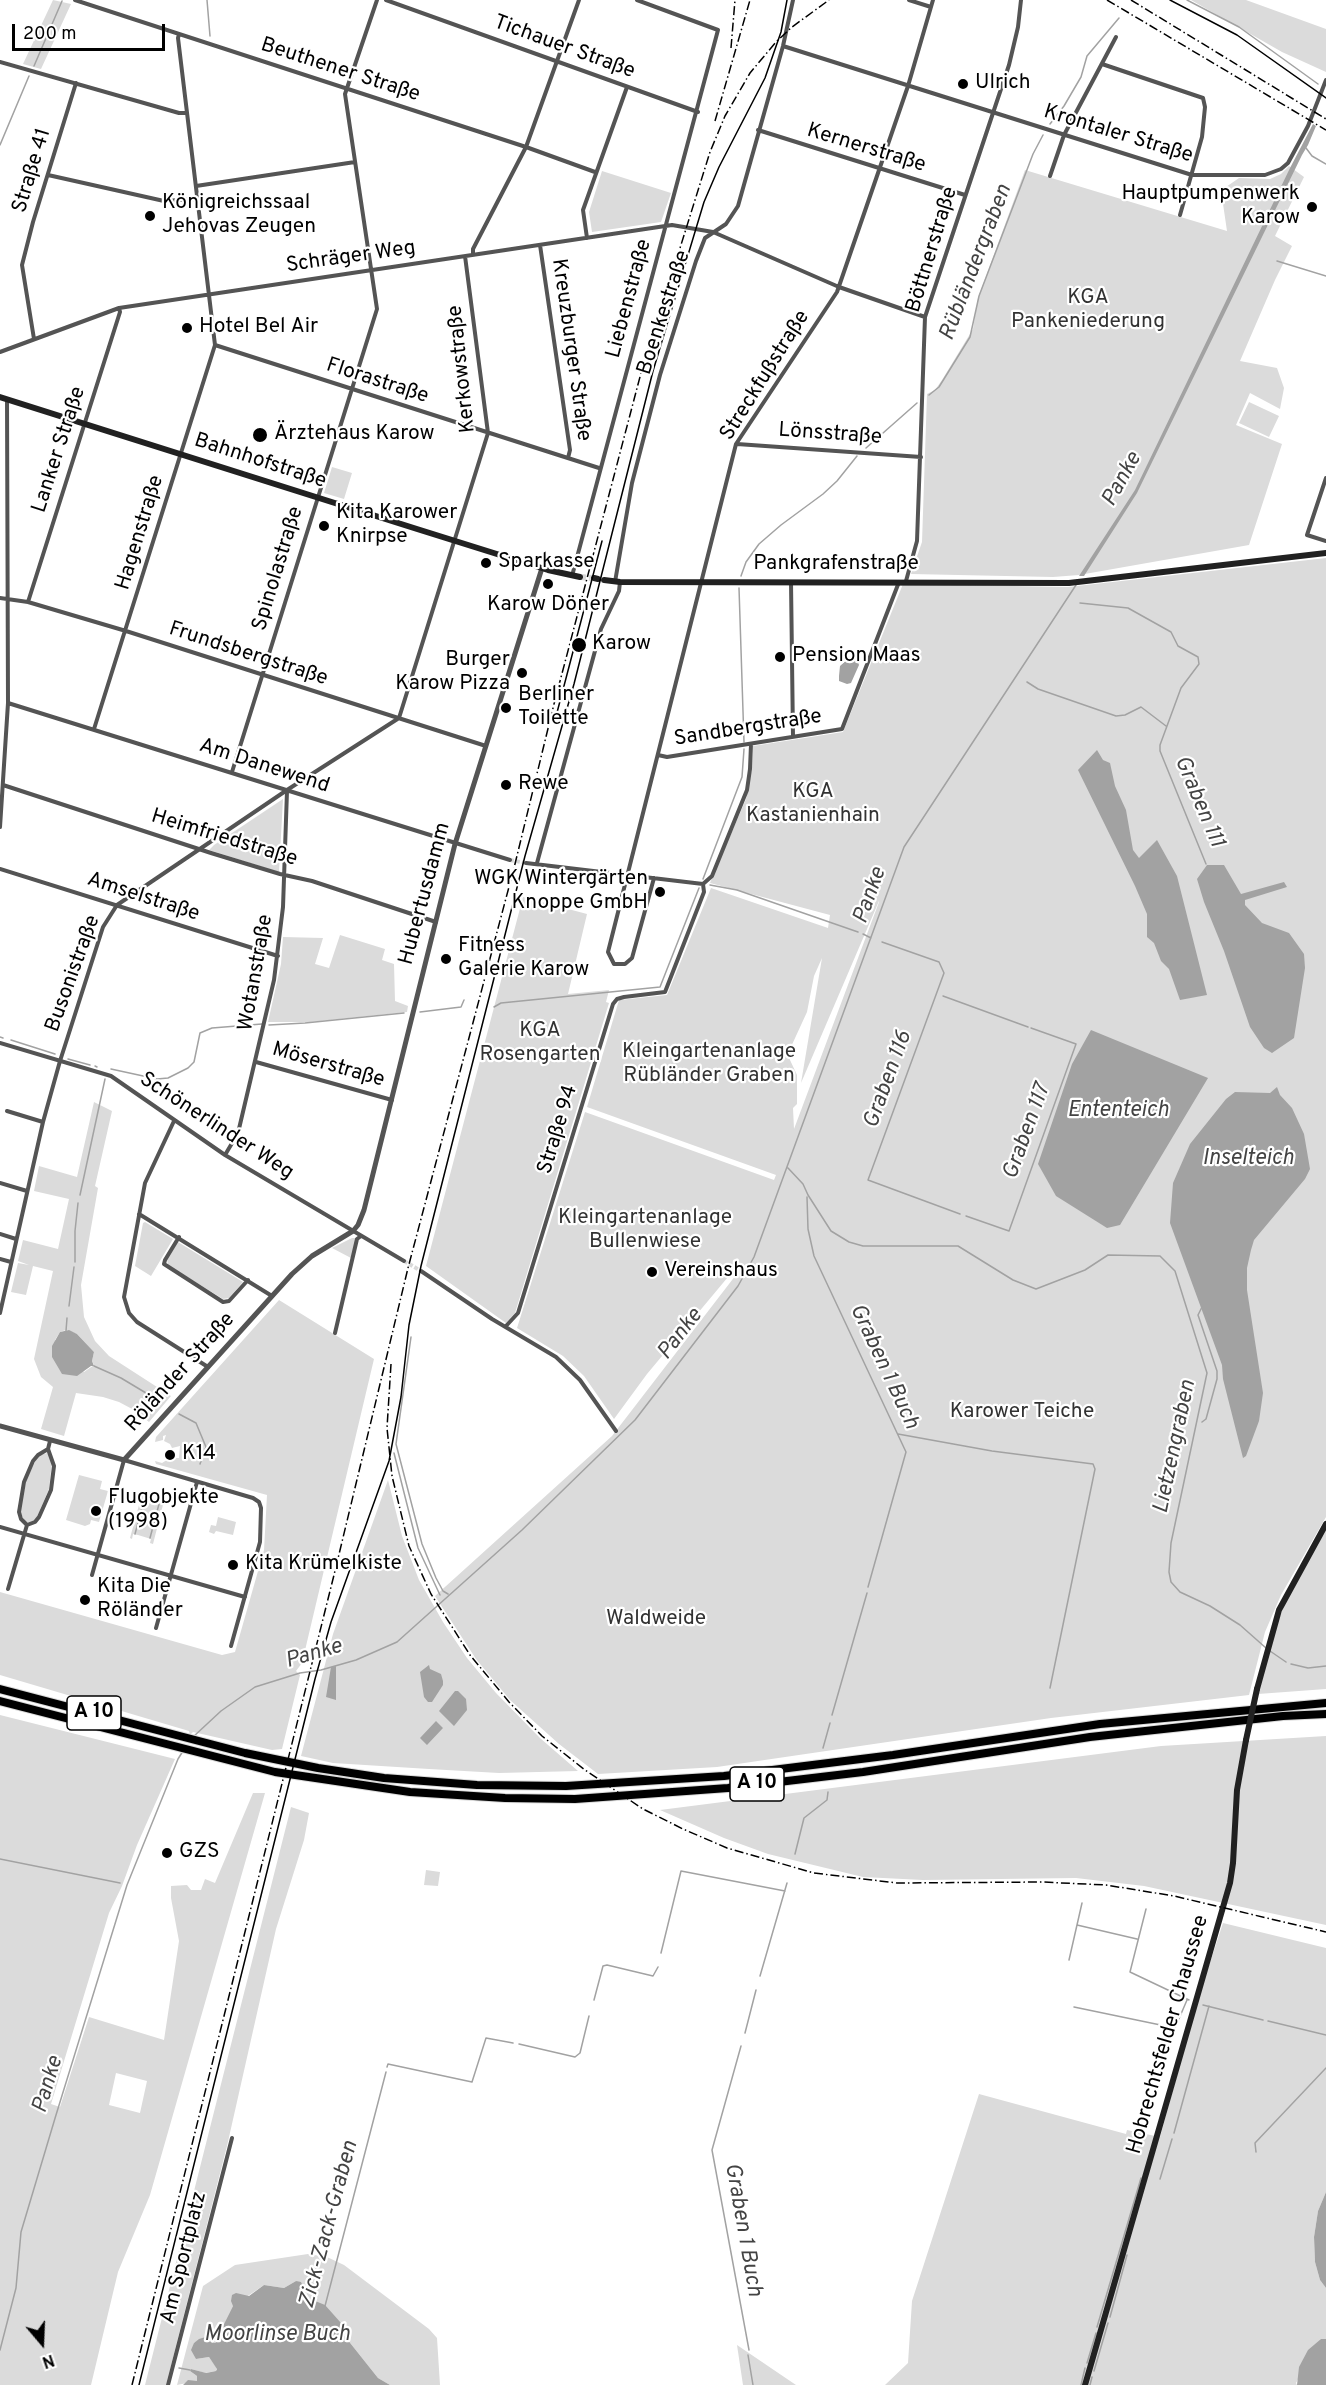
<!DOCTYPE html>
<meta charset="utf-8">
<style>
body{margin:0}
#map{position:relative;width:1326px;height:2385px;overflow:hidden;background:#fff;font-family:Overpass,sans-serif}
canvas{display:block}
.north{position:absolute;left:12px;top:2313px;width:60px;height:60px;-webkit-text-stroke:4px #fff;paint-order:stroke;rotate:161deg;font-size:16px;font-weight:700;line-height:24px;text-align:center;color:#000}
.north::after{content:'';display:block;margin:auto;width:21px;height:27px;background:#000;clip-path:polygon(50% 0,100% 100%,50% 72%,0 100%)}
.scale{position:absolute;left:12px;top:24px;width:153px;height:27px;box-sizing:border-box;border:3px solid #000;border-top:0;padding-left:8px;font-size:18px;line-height:21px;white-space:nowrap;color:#000;-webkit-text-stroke:4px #fff;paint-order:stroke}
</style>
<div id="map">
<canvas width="1326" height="2385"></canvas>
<div class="north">N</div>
<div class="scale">200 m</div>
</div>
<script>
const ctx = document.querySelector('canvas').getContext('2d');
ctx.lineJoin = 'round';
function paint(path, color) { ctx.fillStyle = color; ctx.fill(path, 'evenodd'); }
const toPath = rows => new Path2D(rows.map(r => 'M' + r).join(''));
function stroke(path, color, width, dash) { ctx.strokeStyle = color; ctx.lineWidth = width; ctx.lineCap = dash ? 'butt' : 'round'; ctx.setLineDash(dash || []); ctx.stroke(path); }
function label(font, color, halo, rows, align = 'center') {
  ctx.font = font + ' Overpass,sans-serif'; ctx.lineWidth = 4.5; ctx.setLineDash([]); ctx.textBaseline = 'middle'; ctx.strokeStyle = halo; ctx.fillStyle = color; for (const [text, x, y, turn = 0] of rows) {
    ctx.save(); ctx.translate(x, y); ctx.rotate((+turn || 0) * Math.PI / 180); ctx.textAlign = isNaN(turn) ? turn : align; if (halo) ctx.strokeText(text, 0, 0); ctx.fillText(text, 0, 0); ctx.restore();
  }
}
const green = toPath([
 [53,0,71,4,41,69,23,64],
 [1191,0,1246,0,1326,29,1326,72,1282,52],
 [1289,166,1304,177,1275,236,1292,246,1275,280,1240,361,1277,368,1284,388,1280,409,1250,393,1236,425,1282,444,1249,545,1079,575,1053,577,911,574,922,542,927,394,935,390,942,380,973,329,978,298,1025,170,1227,231,1222,197,1226,187,1239,178,1270,179,1281,174],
 [602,171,671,193,661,222,592,232,589,212],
 [1249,402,1279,416,1269,437,1239,423],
 [332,467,352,473,344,499,324,493],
 [1326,558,1326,1517,1281,1595,1265,1632,1249,1695,1051,1718,717,1767,598,1774,559,1744,510,1700,476,1659,435,1596,612,1436,739,1271,733,1271,647,1374,614,1419,584,1376,563,1356,517,1328,585,1112,774,1180,776,1175,587,1107,619,1000,667,995,711,888,828,928,830,915,710,883,746,799,752,768,753,746,843,732,903,584,1068,587],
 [879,901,879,902,794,1129,793,1108,797,1104,797,1075,790,1060,790,1049,807,1012,814,976,822,958,801,1083],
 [283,799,279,872,209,850,214,845],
 [523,897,587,914,568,994,609,990,606,1002,609,1003,515,1313,506,1323,426,1266],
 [340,935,385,949,382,960,394,964,395,1001,408,1006,407,1012,310,1022,268,1022,281,964,283,937,323,938,315,964,329,968],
 [94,1102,112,1111,95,1186,98,1188,81,1285,84,1317,95,1341,109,1356,171,1396,149,1422,134,1410,119,1402,103,1397,76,1393,64,1436,41,1429,53,1387,41,1377,34,1359,53,1271,33,1266,26,1295,11,1292,18,1263,29,1265,18,1261,23,1240,58,1249,69,1199,34,1191,39,1166,77,1177],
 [66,1330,77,1334,94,1352,92,1361,94,1365,84,1372,55,1340,60,1332],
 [145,1222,173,1239,151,1276,135,1266,143,1223],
 [352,1238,356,1238,351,1258,332,1248],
 [178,1242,243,1282,229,1298,223,1299,168,1265,167,1259],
 [279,1300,374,1359,302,1663,296,1671,300,1675,282,1749,272,1750,193,1732,190,1735,189,1731,0,1675,0,1592,222,1655,235,1652,264,1550,267,1495,156,1464,155,1461,162,1463,170,1458,179,1458,180,1446,172,1448,170,1444,164,1441,166,1435,163,1436,163,1440,155,1442,156,1437],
 [47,1453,50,1456,52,1462,49,1489,36,1519,32,1522,26,1523,21,1514,21,1503,27,1478,36,1460,40,1455],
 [79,1475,102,1481,100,1489,108,1491,99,1522,91,1520,90,1524,85,1526,66,1520],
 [388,1480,402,1536,419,1580,443,1622,467,1658,496,1693,540,1738,578,1771,499,1773,429,1769,333,1763,301,1756,333,1634],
 [142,1494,145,1495,145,1499,160,1503,162,1499,164,1501,153,1544,150,1543,151,1539,138,1535,133,1534,132,1539,130,1538],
 [218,1517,236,1522,233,1535,216,1531,214,1534,209,1532,211,1525,216,1526],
 [1326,1528,1326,1689,1258,1694,1274,1630,1289,1595],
 [0,1715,175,1759,137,1845,122,1886,109,1913,51,2104,60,2107,89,2017,164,2040,179,1941,171,1898,171,1886,187,1885,191,1890,201,1890,205,1879,215,1883,253,1793,265,1793,150,2195,118,2272,91,2385,0,2385],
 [116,2073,147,2081,140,2113,109,2105],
 [1326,1736,1326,1925,1144,1886,1076,1878,923,1880,863,1877,768,1854,724,1838,660,1810,1161,1746],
 [291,1807,309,1813,304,1840,276,1929,227,2146,166,2385,145,2385],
 [426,1870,440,1872,438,1886,424,1885],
 [1223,1923,1326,1948,1326,2192,1318,2211,1314,2237,1315,2262,1320,2280,1326,2288,1326,2339,1321,2339,1296,2383,1297,2385,885,2385,908,2363,912,2301,979,2094,1126,2134,1127,2130,1160,2137,1198,1999],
 [308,2254,327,2257,344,2265,429,2329,437,2338,440,2385,390,2385,378,2378,343,2334,308,2298,305,2289,296,2281,284,2288,264,2285,233,2306,223,2326,226,2335,215,2343,207,2336,194,2343,196,2359,209,2357,217,2368,216,2371,205,2373,191,2369,190,2371,197,2376,197,2381,177,2385,203,2286,235,2265],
 [737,2345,796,2385,743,2385]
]);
const water = toPath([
 [1313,124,1316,126,1308,145,1302,155,1137,493,1084,576,1079,576,1135,490,1290,168],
 [848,659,858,662,859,665,851,683,847,684,839,681,839,676,840,666],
 [1097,750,1103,760,1110,763,1115,786,1126,810,1133,850,1139,858,1157,840,1177,876,1207,995,1180,1000,1169,969,1161,961,1154,943,1147,937,1147,914,1135,886,1078,770],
 [1207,865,1224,865,1241,894,1284,882,1287,887,1245,900,1245,905,1262,923,1289,933,1304,954,1305,968,1294,1038,1272,1053,1264,1048,1250,1027,1224,951,1204,902,1197,879],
 [1091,1030,1208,1078,1120,1225,1107,1228,1056,1196,1038,1164,1072,1064],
 [1277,1087,1280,1095,1292,1108,1304,1134,1310,1169,1305,1179,1254,1240,1251,1250,1247,1268,1247,1290,1263,1393,1259,1421,1246,1456,1243,1458,1223,1379,1222,1365,1170,1223,1173,1183,1190,1144,1226,1099,1235,1092,1270,1093],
 [69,1330,77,1334,94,1352,92,1361,94,1366,91,1366,77,1376,62,1374,52,1357,52,1346,60,1332],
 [429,1665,430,1669,441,1674,443,1681,443,1685,432,1702,428,1702,424,1697,420,1672],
 [336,1666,336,1700,326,1697,331,1667],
 [455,1691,458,1691,466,1699,467,1710,454,1726,439,1711],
 [436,1721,443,1728,427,1745,420,1738],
 [1326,2192,1326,2288,1320,2280,1315,2262,1314,2237,1318,2211],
 [296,2281,301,2282,308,2298,325,2305,341,2323,343,2334,378,2378,390,2385,183,2385,188,2380,197,2381,197,2376,190,2371,191,2369,206,2373,216,2371,217,2369,209,2357,196,2359,191,2350,194,2343,199,2339,212,2335,214,2338,213,2342,215,2343,226,2335,223,2326,233,2306,231,2301,232,2295,236,2293,249,2296,264,2285,284,2288],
 [1321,2339,1326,2339,1326,2385,1297,2385,1299,2367,1308,2350]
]);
const stream = toPath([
 [207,0,210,36],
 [1187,0,1239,27,1318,84],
 [34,66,62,1],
 [1050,124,1064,106,1081,77,1087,56,1119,18],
 [0,145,29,76],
 [1306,148,1312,156,1326,164],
 [1277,261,1326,276],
 [929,395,939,387,970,337,979,296,1033,154,1043,135],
 [866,448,917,403],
 [741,576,746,562,759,544,781,525,823,494,837,481,857,456],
 [739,588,744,742],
 [1080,603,1128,608,1171,632,1178,646,1198,657,1199,664,1181,688,1160,745,1160,751,1206,864],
 [1027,682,1038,689,1116,716,1125,715,1141,707,1166,726],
 [703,879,742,777,744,749],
 [710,885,737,890,858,932],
 [863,934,871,938],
 [882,942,939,962,944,973,868,1180,960,1214],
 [943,996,1028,1027],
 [494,1007,501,1003,660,987,699,888],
 [420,1012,461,1007,464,1000],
 [269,1025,305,1023,404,1013],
 [0,1037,3,1038],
 [11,1040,55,1054],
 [68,1059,90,1065],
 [95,1066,97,1067],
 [111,1069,157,1079,168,1078,188,1068,194,1062,200,1033,212,1028,262,1024],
 [788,1168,803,1184,808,1195,831,1231,849,1242,863,1246,958,1246,1013,1280,1036,1289,1085,1270,1108,1255,1160,1256,1175,1271,1207,1373,1171,1543,1169,1572,1171,1582,1180,1592,1210,1606,1240,1625,1266,1648],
 [80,1195,105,1079],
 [807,1197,808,1229,814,1256,906,1452,868,1587],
 [966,1216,1009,1231,1076,1044,1031,1028],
 [75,1262,75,1231,78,1203],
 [69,1306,74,1267],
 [1202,1307,1198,1315,1217,1371,1217,1379,1206,1419,1202,1422],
 [66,1331,67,1318],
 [411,1337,396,1444,422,1544,436,1578,443,1591,448,1594],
 [94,1366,121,1378,161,1402],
 [179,1414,196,1423,206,1447,200,1464],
 [898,1434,992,1451,1093,1464,1095,1469,1050,1688],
 [394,1453,418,1548,440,1595],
 [135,1534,144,1500],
 [150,1538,159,1504],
 [1270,1651,1286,1662],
 [1291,1664,1308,1668,1326,1666],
 [832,1715,867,1593],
 [193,1737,221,1711,255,1687,300,1673,321,1670,356,1660,397,1642,522,1530,635,1420,738,1286,754,1257,904,847,1076,585],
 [823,1748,830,1723],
 [795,1854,804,1818,827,1800,828,1792],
 [0,1859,120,1883],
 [1146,1909,1130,1972,1189,2000],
 [1077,1925,1137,1939],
 [661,1953,681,1871,785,1891],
 [1069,1960,1082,1903],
 [760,1976,787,1883],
 [594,2000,603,1966,607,1965,653,1976,658,1967],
 [1203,2005,1263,2020],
 [1074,2007,1175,2028,1187,2000],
 [1268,2021,1326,2035],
 [745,2033,756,1990],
 [519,2044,575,2057,580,2053,589,2016],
 [741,2046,712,2150,749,2350],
 [387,2067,388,2064,472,2082,486,2038,513,2043],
 [1174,2133,1209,2006],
 [1256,2152,1255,2143,1326,2068],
 [1160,2179,1172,2139],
 [325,2306,386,2072],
 [1110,2317,1127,2255],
 [1097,2327,1141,2178],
 [0,2350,16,2288,21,2232,56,2115,127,1885,178,1759,183,1751],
 [748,2355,753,2385],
 [1087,2363,1096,2333],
 [179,2368,190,2370],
 [1094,2371,1108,2323],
 [1081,2385,1085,2368],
 [1090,2385,1092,2377]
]);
const minorTunnel = toPath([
 [510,860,526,863],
 [404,1261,421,1271]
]);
const secondaryTunnel = toPath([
 [580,577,594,578]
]);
const minor = toPath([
 [75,0,526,147,595,172],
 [386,0,698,112],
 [909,0,931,7],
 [783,46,1192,175,1265,175,1281,169,1288,163,1308,126,1326,80],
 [0,62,179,113,187,113],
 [1102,64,1203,98,1205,107,1202,137,1180,215],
 [758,130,965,195],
 [48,175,164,201,197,199],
 [1050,176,1064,135,1116,37],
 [196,186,355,162],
 [587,238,583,210,627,87],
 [540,245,570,450,568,458],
 [473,255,473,249,526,147,579,0],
 [34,339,22,265,33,222,76,83],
 [215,345,599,468],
 [0,352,119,308,672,225,713,232,839,287,925,317],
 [737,444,921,457],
 [1326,478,1307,535,1326,541],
 [572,576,718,30,637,0],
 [906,581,917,541,925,317,1009,65,1018,27,1021,0],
 [615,582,632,483,660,375,696,261,705,238,726,224,738,206,783,46,793,0],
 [791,582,793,737],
 [0,598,28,602,126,631,486,746],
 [28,602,120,312,119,308],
 [8,703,510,860],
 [399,718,488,433,465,256],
 [94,729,215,345,178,38,179,34],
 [658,755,667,757,842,729,899,582],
 [232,772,377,309,345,94,377,0],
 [3,785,211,853,280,874,312,881,436,922],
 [0,827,8,703,7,399],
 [526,863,703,884],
 [537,863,601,629,619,591,620,582],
 [0,869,278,956],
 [654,878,632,958,625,964,614,964,608,952,736,444,837,292,908,86,933,0],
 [703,884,712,876,747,790,750,769,751,744],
 [0,1043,111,1076,225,1155,404,1261],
 [256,1062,392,1100],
 [7,1111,43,1122],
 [174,1121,145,1183,124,1297,129,1313,137,1322,208,1367],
 [225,1155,238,1133,274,980,283,907,287,791],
 [0,1183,27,1191],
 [139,1214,272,1296],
 [0,1234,16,1239],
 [179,1237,165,1260,164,1264,223,1302,229,1301,248,1280],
 [0,1259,11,1262],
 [421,1271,492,1319,556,1357,580,1380,616,1431],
 [0,1313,43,1122,60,1061,103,927,117,905,287,790,399,718],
 [506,1326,518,1313,613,1004,617,999,624,997,665,992,704,892,703,884],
 [335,1333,357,1239,361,1236],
 [48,1449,38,1455,33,1461,24,1482,19,1512,21,1519,27,1525,35,1522,39,1517,51,1490,54,1466,48,1449,50,1441],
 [0,1527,245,1597],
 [92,1575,124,1460,253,1498,259,1502,261,1508,260,1542,231,1646],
 [8,1589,27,1525],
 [156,1628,197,1482],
 [168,2385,232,2138]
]);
const tertiary = toPath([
 [0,1426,124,1460,292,1274,312,1256,353,1231,358,1225,364,1210,455,844,542,568]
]);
const secondary = toPath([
 [0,397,417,529,548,570,580,577],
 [594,578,598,579],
 [604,580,620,582,1069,583,1326,553],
 [1257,1689,1279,1610,1326,1524],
 [1085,2385,1230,1883,1233,1863,1237,1790,1246,1740]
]);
const motorway = toPath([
 [0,1689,245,1753,318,1768,384,1778,477,1785,566,1786,724,1776,893,1755,1100,1724,1326,1703],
 [0,1701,275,1772,410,1792,505,1798,575,1799,728,1788,863,1772,1090,1737,1283,1716,1326,1714]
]);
const tram = toPath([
 [1170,0,1237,35,1326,98],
 [554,724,602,541],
 [139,2385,315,1679,331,1622,389,1461,401,1397,409,1325,421,1266,525,856,574,684,653,371,704,202,719,167,765,78,781,32,787,0]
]);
const rail = toPath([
 [1107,0,1326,130],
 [1131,0,1326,119],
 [731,48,735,0],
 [715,121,750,0],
 [391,1364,387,1428,392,1476,409,1546,431,1594,470,1655,509,1702,542,1736,585,1770,643,1809,683,1829,727,1848,814,1873,897,1883,1042,1882,1106,1885,1174,1896,1326,1932],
 [132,2385,334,1575,408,1268,514,868,554,704,641,373,710,152,725,116,750,73,776,42,792,27,829,0]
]);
const secondaryBridge = toPath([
 [1246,1740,1257,1689]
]);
const markers = [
 [963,84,6,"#000"],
 [1312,207,6,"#000"],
 [150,216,6,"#000"],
 [187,328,6,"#000"],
 [260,435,8,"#000"],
 [324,526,6,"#000"],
 [486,563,6,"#000"],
 [548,584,6,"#000"],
 [579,645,8,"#000"],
 [780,657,6,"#000"],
 [522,673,6,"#000"],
 [506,708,6,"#000"],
 [506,785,6,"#000"],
 [660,892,6,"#000"],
 [446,959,6,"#000"],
 [652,1272,6,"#000"],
 [170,1455,6,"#000"],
 [96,1511,6,"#000"],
 [233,1565,6,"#000"],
 [85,1600,6,"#000"],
 [167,1853,6,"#000"]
];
const shields = [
 [94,1713,54],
 [757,1784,54]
];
const shieldNames = [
 ["A 10",94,1713],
 ["A 10",757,1784]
];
const streetNames = [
 ["Tichauer Straße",564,48,20],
 ["Beuthener Straße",340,71,18],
 ["Krontaler Straße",1118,135,17],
 ["Kernerstraße",866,149,17],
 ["Straße 41",33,171,-73],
 ["Böttnerstraße",933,250,-73],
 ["Schräger Weg",351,258,-8],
 ["Liebenstraße",630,299,-75],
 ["Boenkestraße",665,313,-72],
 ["Kreuzburger Straße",570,350,82],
 ["Kerkowstraße",463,369,-96],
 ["Streckfußstraße",766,376,-58],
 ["Florastraße",377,382,18],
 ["Lönsstraße",830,435,4],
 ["Lanker Straße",60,450,-72],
 ["Bahnhofstraße",260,462,18],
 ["Hagenstraße",141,533,-73],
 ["Pankgrafenstraße",836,565],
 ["Spinolastraße",279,569,-73],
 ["Frundsbergstraße",248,655,18],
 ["Sandbergstraße",748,729,-9],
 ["Am Danewend",264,767,18],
 ["Heimfriedstraße",224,839,17],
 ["Hubertusdamm",426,894,-75],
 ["Amselstraße",143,898,18],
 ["Wotanstraße",257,973,-80],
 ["Busonistraße",74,974,-70],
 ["Möserstraße",328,1066,16],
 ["Schönerlinder Weg",216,1127,33],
 ["Straße 94",559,1130,-73],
 ["Röländer Straße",181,1373,-48],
 ["Hobrechtsfelder Chaussee",1169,2035,-74],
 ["Am Sportplatz",185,2258,-76]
];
const poiNames = [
 ["Ulrich",975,84],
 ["Hauptpumpenwerk",1300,195,"right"],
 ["Karow",1300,219,"right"],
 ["Königreichssaal",162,204],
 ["Jehovas Zeugen",162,228],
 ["Hotel Bel Air",199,328],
 ["Ärztehaus Karow",274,435],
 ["Kita Karower",336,514],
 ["Knirpse",336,538],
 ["Sparkasse",498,563],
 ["Karow Döner",548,606,"center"],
 ["Karow",592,645],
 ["Pension Maas",792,657],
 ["Burger",510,661,"right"],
 ["Karow Pizza",510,685,"right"],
 ["Berliner",518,696],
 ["Toilette",518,720],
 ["Rewe",518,785],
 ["WGK Wintergärten",648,880,"right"],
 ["Knoppe GmbH",648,904,"right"],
 ["Fitness",458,947],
 ["Galerie Karow",458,971],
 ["Vereinshaus",664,1272],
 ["K14",182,1455],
 ["Flugobjekte",108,1499],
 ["(1998)",108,1523],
 ["Kita Krümelkiste",245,1565],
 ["Kita Die",97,1588],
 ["Röländer",97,1612],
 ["GZS",179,1853]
];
const parkNames = [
 ["KGA",1088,299],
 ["Pankeniederung",1088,323],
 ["KGA",813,793],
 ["Kastanienhain",813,817],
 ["KGA",540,1032],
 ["Rosengarten",540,1056],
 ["Kleingartenanlage",709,1053],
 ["Rübländer Graben",709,1077],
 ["Kleingartenanlage",645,1219],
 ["Bullenwiese",645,1243],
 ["Karower Teiche",1022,1413],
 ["Waldweide",656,1620]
];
const waterNames = [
 ["Rübländergraben",977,263,-69],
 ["Panke",1123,480,-61],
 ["Graben 111",1198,802,67],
 ["Panke",871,896,-70],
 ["Graben 116",889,1080,-70],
 ["Ententeich",1118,1112],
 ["Graben 117",1028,1132,-70],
 ["Inselteich",1248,1160],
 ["Panke",681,1335,-52],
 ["Graben 1 Buch",883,1367,65],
 ["Lietzengraben",1176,1447,-78],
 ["Panke",314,1655,-16],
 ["Panke",49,2085,-73],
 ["Zick-Zack-Graben",330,2225,-75],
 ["Graben 1 Buch",742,2230,80],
 ["Moorlinse Buch",277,2336]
];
paint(green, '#dbdbdb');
paint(water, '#a2a2a2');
stroke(stream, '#a2a2a2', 1.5);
stroke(minorTunnel, '#d9d9d9', 4, [4, 2]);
stroke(secondaryTunnel, '#d9d9d9', 6, [6, 3]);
stroke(motorway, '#dbdbdb', 10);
stroke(minor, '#545454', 4);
stroke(tertiary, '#545454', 5);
stroke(secondary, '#212121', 6);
stroke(motorway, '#000', 8);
stroke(tram, '#000', 1.5);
stroke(rail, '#000', 1.5, [9, 3, 1.5, 3]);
stroke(secondaryBridge, '#212121', 6);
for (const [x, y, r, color] of markers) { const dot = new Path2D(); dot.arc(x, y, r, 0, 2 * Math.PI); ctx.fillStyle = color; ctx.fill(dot); stroke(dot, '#fff', 2); }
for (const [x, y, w] of shields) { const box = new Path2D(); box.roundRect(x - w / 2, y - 17, w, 34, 4.5); ctx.fillStyle = '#fff'; ctx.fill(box); stroke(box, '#000', 1.5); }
label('bold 20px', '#000', null, shieldNames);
label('21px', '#000', '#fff', streetNames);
label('21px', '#000', '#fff', poiNames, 'left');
label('21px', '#323232', '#fff', parkNames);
label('italic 22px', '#434343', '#fff', waterNames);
</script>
